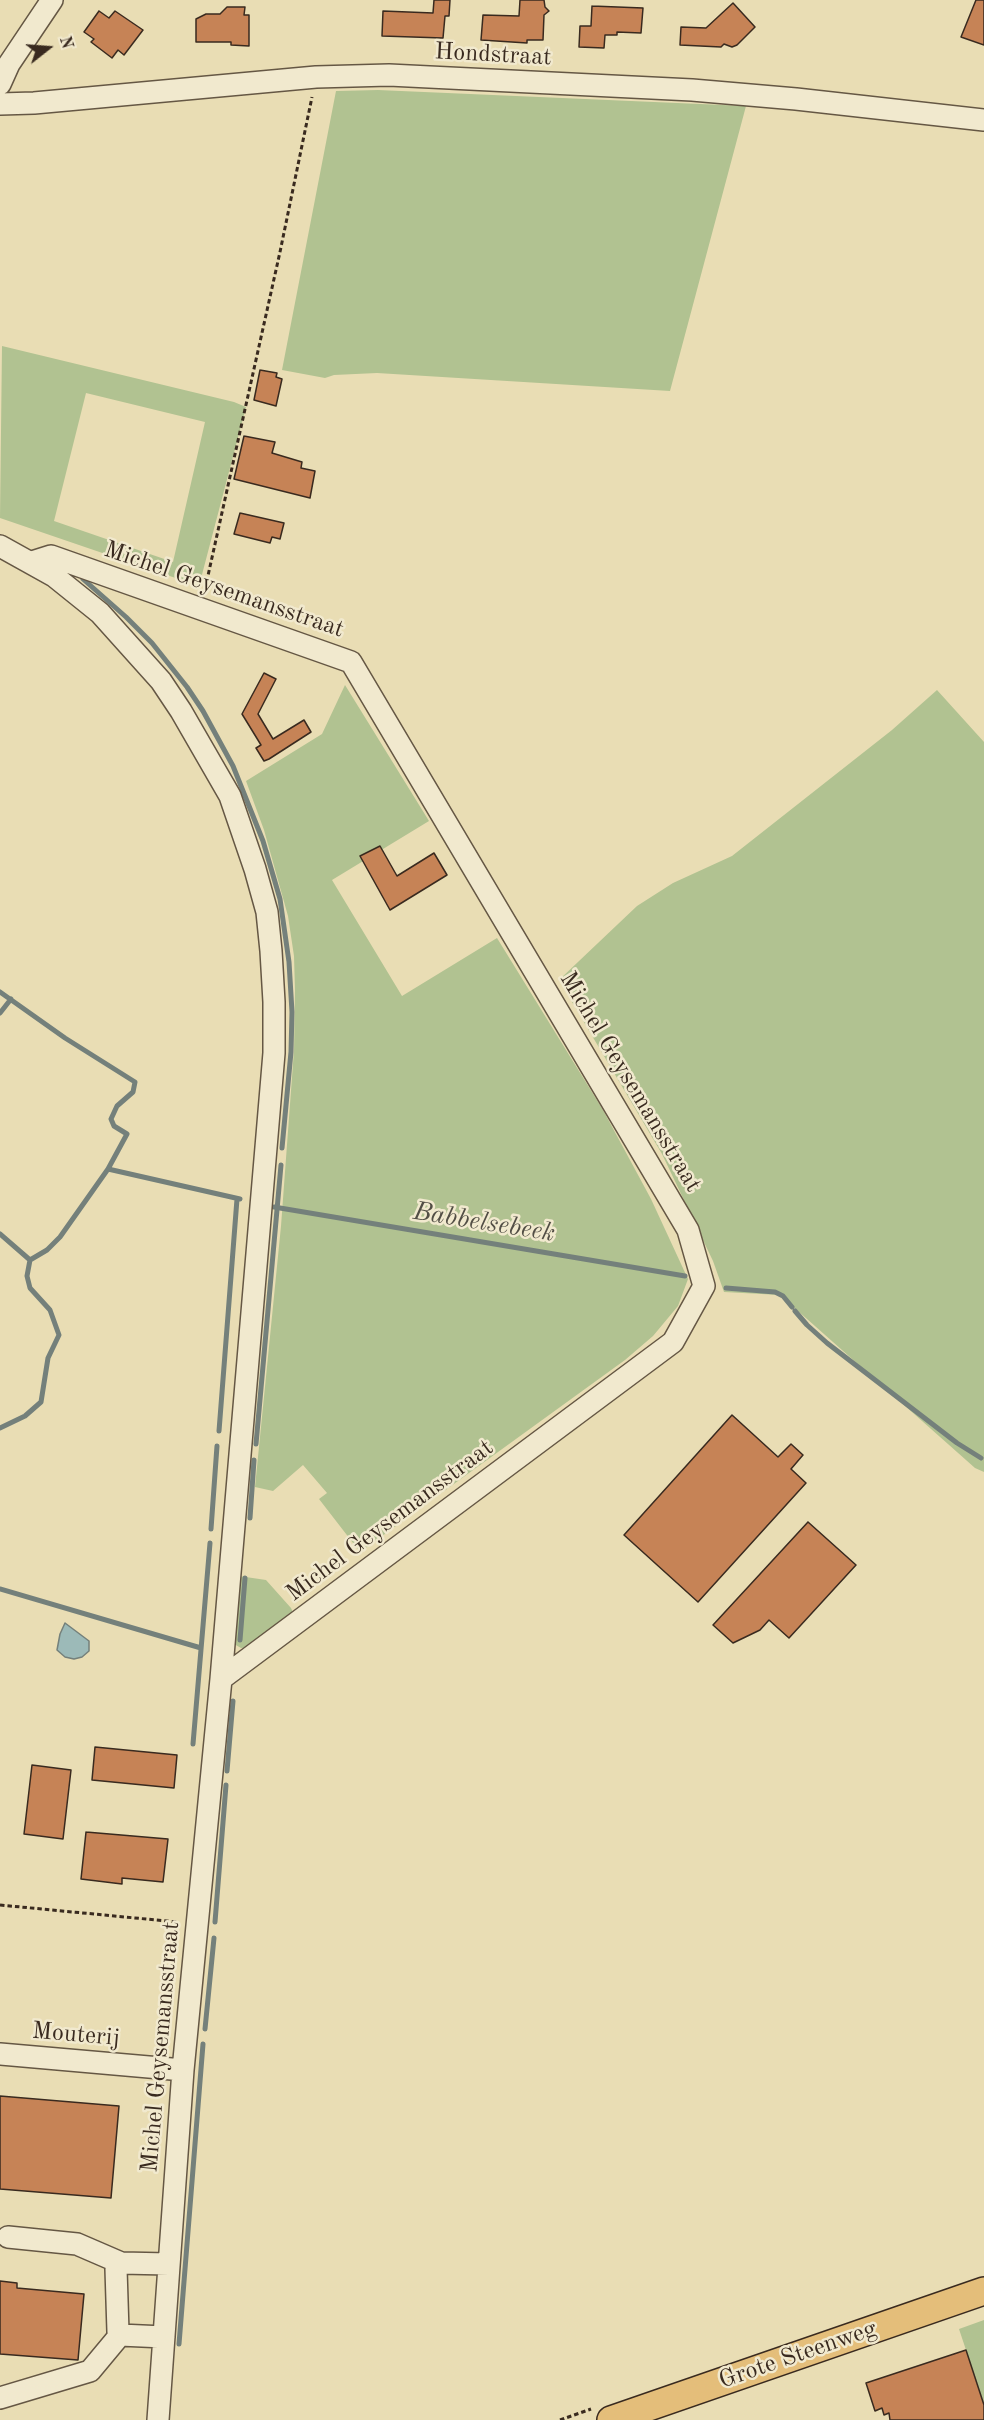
<!DOCTYPE html>
<style>
body{margin:0}
#map{position:relative;width:984px;height:2420px;overflow:hidden;background:#e9ddb4;font-family:"Old Standard TT",serif}
canvas{display:block}
.north{position:absolute;left:18px;top:18px;width:60px;height:60px;-webkit-text-stroke:4px #f1e9ce;paint-order:stroke;rotate:73deg;font-size:16px;font-weight:700;line-height:24px;text-align:center;color:#392a1f}
.north::after{content:'';display:block;margin:auto;width:21px;height:27px;background:#392a1f;clip-path:polygon(50% 0,100% 100%,50% 72%,0 100%)}
</style>
<div id="map">
<canvas width="984" height="2420"></canvas>
<div class="north">N</div>
</div>
<script>
const ctx = document.querySelector('canvas').getContext('2d');
ctx.lineJoin = 'round';
function paint(path, color) { ctx.fillStyle = color; ctx.fill(path, 'evenodd'); }
const toPath = rows => new Path2D(rows.map(r => 'M' + r).join(''));
function stroke(path, color, width, dash) { ctx.strokeStyle = color; ctx.lineWidth = width; ctx.lineCap = dash ? 'butt' : 'round'; ctx.setLineDash(dash || []); ctx.stroke(path); }
function label(font, color, halo, rows, align = 'center') {
  ctx.font = font + ' "Old Standard TT",serif'; ctx.lineWidth = 5; ctx.setLineDash([]); ctx.textBaseline = 'middle'; ctx.strokeStyle = halo; ctx.fillStyle = color; for (const [text, x, y, turn = 0] of rows) {
    ctx.save(); ctx.translate(x, y); ctx.rotate((+turn || 0) * Math.PI / 180); ctx.textAlign = isNaN(turn) ? turn : align; if (halo) ctx.strokeText(text, 0, 0); ctx.fillText(text, 0, 0); ctx.restore();
  }
}
const green = toPath([
 [378,90,746,106,670,391,377,373,334,375,325,378,282,370,336,91],
 [2,346,234,402,246,407,199,586,0,518],
 [86,393,205,422,173,562,54,521],
 [345,685,429,821,332,880,402,996,497,938,603,1110,651,1199,688,1279,678,1306,653,1336,625,1360,360,1552,319,1499,327,1493,303,1465,273,1491,255,1487,281,1226,294,1050,295,991,294,956,288,916,264,830,246,781,322,734],
 [937,690,984,742,984,1472,975,1468,780,1295,724,1292,713,1261,662,1154,559,980,637,906,673,883,732,856,892,730],
 [239,1576,266,1580,291,1608,294,1615,254,1647,241,1648,234,1644],
 [984,2320,984,2404,959,2329]
]);
const water = toPath([
 [65,1623,89,1641,89,1651,82,1657,74,1659,65,1657,57,1650,60,1634,65,1623]
]);
const stream = toPath([
 [83,579,126,617,152,643,187,687,203,711,233,766,263,841,280,899,289,962,292,1012,291,1052,282,1148],
 [0,992,65,1038,135,1082,133,1092,117,1106,111,1119,114,1126,127,1134,108,1169,240,1199],
 [0,1013,11,999],
 [274,1207,685,1276],
 [0,1234,30,1260,47,1250,60,1237,108,1169],
 [726,1288,775,1292,783,1296,792,1307],
 [795,1311,807,1325,827,1343,957,1443,981,1458],
 [0,1428,25,1416,41,1402,48,1358,59,1335,50,1310,30,1288,27,1276,30,1260],
 [219,1431,237,1199],
 [256,1444,281,1165],
 [250,1518,254,1460],
 [211,1529,217,1446],
 [0,1589,201,1648],
 [240,1640,245,1578],
 [193,1744,210,1543],
 [227,1771,233,1701],
 [215,1922,226,1785],
 [205,2029,214,1938],
 [179,2344,203,2044]
]);
const building = toPath([
 [434,0,450,0,449,16,445,16,443,38,382,36,383,11,433,13,434,0],
 [520,0,544,0,545,7,549,11,544,15,543,40,527,40,527,43,481,40,483,15,519,16,520,0],
 [976,0,984,0,984,45,961,37,976,0],
 [733,3,755,27,737,45,732,47,724,44,721,47,680,45,681,27,706,28,733,3],
 [592,6,643,8,641,33,617,32,617,35,605,35,604,48,579,47,580,26,591,26,592,6],
 [227,7,245,7,244,15,249,15,249,46,231,45,231,42,196,42,196,19,206,14,220,14,227,7],
 [99,11,109,18,115,11,143,30,124,55,118,50,112,58,91,42,94,39,84,32,99,11],
 [260,370,277,373,276,377,282,379,276,406,254,400,260,370],
 [244,436,275,442,272,453,302,462,301,468,315,471,310,498,234,479,244,436],
 [240,513,284,523,280,539,272,537,270,543,234,534,240,513],
 [264,673,276,679,258,714,273,739,304,720,311,732,269,759,264,761,256,748,261,745,242,714,264,673],
 [380,846,397,876,434,853,447,875,390,910,360,856,380,846],
 [732,1415,778,1457,791,1444,803,1455,791,1469,806,1483,698,1602,624,1535,732,1415],
 [808,1522,856,1565,789,1638,769,1620,760,1630,733,1643,713,1625,808,1522],
 [95,1747,177,1755,174,1788,92,1780,95,1747],
 [32,1765,71,1770,63,1839,24,1834,32,1765],
 [86,1832,168,1839,163,1882,122,1878,122,1884,81,1879,86,1832],
 [0,2096,119,2106,111,2198,0,2189,0,2096],
 [0,2281,17,2283,17,2288,84,2294,78,2360,0,2354,0,2281],
 [966,2350,984,2405,984,2420,890,2420,889,2413,884,2415,882,2408,875,2411,866,2383,966,2350]
]);
const path = toPath([
 [205,589,280,252,312,97],
 [0,1905,177,1922],
 [560,2420,591,2409]
]);
const minor = toPath([
 [0,84,9,64,52,0],
 [0,104,34,103,316,77,389,75,692,90,796,99,984,120],
 [0,546,54,576,100,613,161,681,181,711,230,796,255,869,267,912,271,951,274,1002,274,1053,221,1679,183,2070,158,2420],
 [32,562,51,556,351,662,688,1230,704,1286,673,1342,221,1679],
 [0,2054,183,2070],
 [8,2237,77,2244,121,2263],
 [164,2337,120,2335,118,2332,116,2269,121,2263,169,2264],
 [0,2398,90,2371,120,2335]
]);
const major = toPath([
 [611,2420,984,2291]
]);
const streetNames = [
 ["Hondstraat",493,55,3],
 ["Michel Geysemansstraat",224,590,19],
 ["Michel Geysemansstraat",630,1082,59],
 ["Michel Geysemansstraat",390,1521,-37],
 ["Mouterij",76,2035,5],
 ["Michel Geysemansstraat",161,2047,-85],
 ["Grote Steenweg",798,2355,-19]
];
const waterNames = [
 ["Babbelsebeek",484,1223,9]
];
paint(green, '#b1c291');
paint(water, '#9cbab8');
stroke(water, '#74807b', 1.5);
stroke(stream, '#74807b', 5);
paint(building, '#c68356');
stroke(building, '#392a1f', 1.5);
stroke(minor, '#655744', 24);
stroke(major, '#392a1f', 30);
stroke(path, '#392a1f', 3, [4.5, 3]);
stroke(minor, '#f1e9ce', 21);
stroke(major, '#e4be7a', 27);
label('24px', '#392a1f', '#f1e9ce', streetNames);
label('italic 26px', '#524e45', '#f1e9ce', waterNames);
</script>
